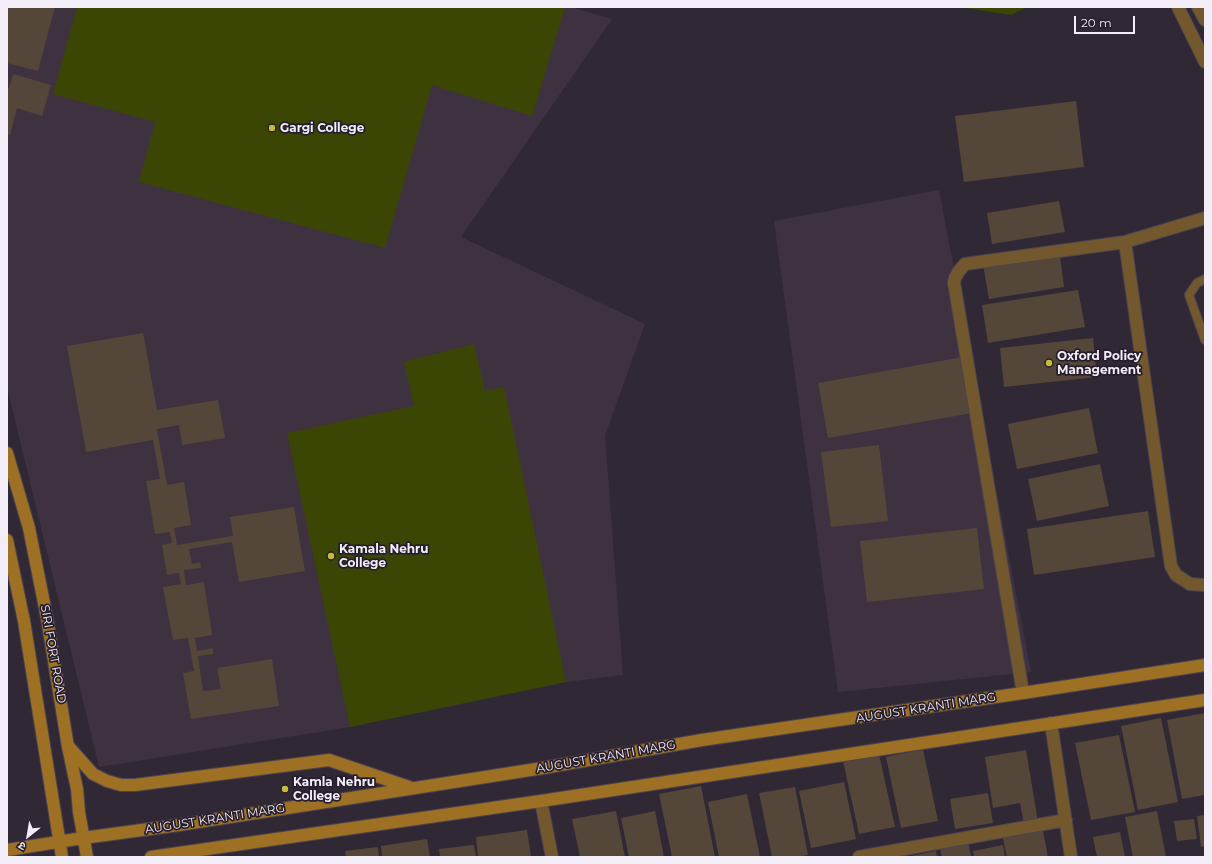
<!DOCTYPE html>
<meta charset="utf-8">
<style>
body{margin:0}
#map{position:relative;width:1212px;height:864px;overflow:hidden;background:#312836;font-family:Montserrat,"Noto Sans Devanagari",sans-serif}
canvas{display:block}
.frame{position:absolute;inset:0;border:8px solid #f3edf7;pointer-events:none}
.north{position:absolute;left:8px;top:816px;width:40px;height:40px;-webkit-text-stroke:3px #271e2c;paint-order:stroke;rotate:211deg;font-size:11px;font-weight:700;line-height:16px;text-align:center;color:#f3edf7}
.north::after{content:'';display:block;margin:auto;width:14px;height:18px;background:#f3edf7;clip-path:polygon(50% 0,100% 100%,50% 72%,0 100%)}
.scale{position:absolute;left:1074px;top:16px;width:61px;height:18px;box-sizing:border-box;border:2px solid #f3edf7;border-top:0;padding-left:5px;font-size:12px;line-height:14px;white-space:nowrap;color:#f3edf7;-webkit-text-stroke:3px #271e2c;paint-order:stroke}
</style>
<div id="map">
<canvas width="1212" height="864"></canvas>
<div class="frame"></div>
<div class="north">उ</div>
<div class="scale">20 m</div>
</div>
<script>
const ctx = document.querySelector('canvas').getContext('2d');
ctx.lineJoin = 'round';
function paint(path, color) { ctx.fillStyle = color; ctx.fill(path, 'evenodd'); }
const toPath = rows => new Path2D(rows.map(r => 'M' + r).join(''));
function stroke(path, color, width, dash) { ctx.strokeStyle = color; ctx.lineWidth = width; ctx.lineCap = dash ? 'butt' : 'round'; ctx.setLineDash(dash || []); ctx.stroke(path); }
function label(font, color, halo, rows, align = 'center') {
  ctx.font = font + ' Montserrat,sans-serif'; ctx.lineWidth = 3.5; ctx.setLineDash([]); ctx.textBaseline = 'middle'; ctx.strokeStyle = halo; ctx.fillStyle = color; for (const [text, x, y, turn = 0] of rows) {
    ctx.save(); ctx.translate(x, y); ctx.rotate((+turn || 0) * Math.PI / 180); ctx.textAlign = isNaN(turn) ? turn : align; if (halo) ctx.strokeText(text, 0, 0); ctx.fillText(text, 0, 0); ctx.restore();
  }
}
const education = toPath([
 [7,7,570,7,612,19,461,237,645,324,605,436,623,675,566,682,350,727,99,767,7,387],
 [939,190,1031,672,838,692,774,221]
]);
const green = toPath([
 [77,7,565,7,532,116,432,85,385,248,139,182,155,122,53,94],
 [959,7,1027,7,1011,15],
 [474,344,485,391,504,387,566,682,350,727,287,433,414,406,404,362]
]);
const building = toPath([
 [7,7,55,7,38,71,7,63],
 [13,74,51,85,42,116,17,108,10,135,7,134,7,86,9,89],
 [1076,101,1084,167,964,182,955,116],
 [1059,201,1065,232,992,244,987,213],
 [1060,257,1064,287,989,299,983,265],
 [1078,290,1085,327,988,343,982,305],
 [143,333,157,410,218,400,225,438,182,445,179,425,157,429,167,485,184,482,191,525,174,528,177,545,233,536,230,517,294,507,305,571,239,582,232,542,189,549,192,564,200,562,201,568,184,570,186,585,204,582,212,635,195,638,197,651,213,648,213,654,198,656,203,691,221,689,217,668,272,659,279,706,191,719,183,673,194,671,188,638,173,640,163,587,181,584,179,573,167,575,162,545,172,543,170,532,155,534,146,481,160,479,153,440,86,452,67,346],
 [1093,338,1097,377,1004,387,1000,348],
 [963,357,973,413,828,438,818,383],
 [1089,408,1098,453,1017,469,1008,424],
 [879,445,888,521,831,527,821,452],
 [1100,464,1109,506,1037,521,1028,479],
 [1148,511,1155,557,1034,575,1027,529],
 [977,528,984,589,867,602,860,541],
 [1205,713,1205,795,1182,799,1167,720],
 [1161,718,1178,802,1138,810,1121,726],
 [1119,735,1135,812,1091,820,1075,743],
 [923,749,938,821,901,828,886,757],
 [1026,750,1038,822,1024,824,1020,803,993,808,985,757],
 [879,754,895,827,859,834,843,761],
 [844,782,856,839,811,848,799,791],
 [701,786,715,857,672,857,659,794],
 [795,787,808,855,795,857,772,857,759,793],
 [988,793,993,823,955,829,950,799],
 [747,794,760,857,719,857,708,802],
 [616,811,625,857,580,857,572,819],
 [655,811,664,857,629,857,621,818],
 [1157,811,1166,857,1133,857,1125,817],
 [1205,815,1205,846,1201,847,1197,816],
 [1194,819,1197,839,1177,841,1174,821],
 [1042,826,1048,857,1007,857,1002,834],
 [527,830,531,857,478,857,476,837],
 [1120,832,1125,857,1097,857,1093,837],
 [427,839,430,857,382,857,381,846],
 [968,840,971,857,942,857,939,845],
 [474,845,476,857,440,857,439,849],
 [1003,845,1005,857,974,857,973,851],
 [378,847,379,857,346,857,345,851],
 [936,851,937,857,911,857,911,856]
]);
const lane = toPath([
 [1205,279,1197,283,1189,295,1205,340]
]);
const street = toPath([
 [1178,7,1205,62],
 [1198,7,1205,20],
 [1125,242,1171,566,1176,575,1190,584,1205,585],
 [1023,693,954,283,955,278,959,271,965,264,1125,242,1205,218],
 [1051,723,1071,857],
 [541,801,552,857],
 [859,857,1066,820]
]);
const secondary = toPath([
 [7,453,29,528,47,618,68,747,77,789,79,812,87,857],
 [7,540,24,621,62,857],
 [69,747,93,774,107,781,121,785,135,785,329,760,412,788],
 [7,850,83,838,179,825,543,768,702,740,1023,693,1205,665],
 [151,857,541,801,1205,700]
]);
const markers = [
 [272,128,4,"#c6bc3c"],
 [1049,363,4,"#c6bc3c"],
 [331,556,4,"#c6bc3c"],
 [285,789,4,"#c6bc3c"]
];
const poiNames = [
 ["Gargi College",280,128],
 ["Oxford Policy",1057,356],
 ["Management",1057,370],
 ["Kamala Nehru",339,549],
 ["College",339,563],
 ["Kamla Nehru",293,782],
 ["College",293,796]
];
const streetNames = [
 ["SIRI FORT ROAD",53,654,80],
 ["AUGUST KRANTI MARG",926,708,-9],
 ["AUGUST KRANTI MARG",606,757,-10],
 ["AUGUST KRANTI MARG",215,819,-9]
];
paint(education, '#3f3240');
paint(green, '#3b4605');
paint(building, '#544639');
stroke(lane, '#4c4451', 10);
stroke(street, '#4c4451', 14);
stroke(secondary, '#4c4451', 14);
stroke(lane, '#74582d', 8);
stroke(street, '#74582d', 12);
stroke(secondary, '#9d7023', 12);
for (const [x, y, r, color] of markers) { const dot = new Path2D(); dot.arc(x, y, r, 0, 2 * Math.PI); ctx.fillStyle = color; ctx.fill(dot); stroke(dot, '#271e2c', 1.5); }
label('bold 12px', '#f3edf7', '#271e2c', poiNames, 'left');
label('12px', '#f3edf7', '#271e2c', streetNames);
</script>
